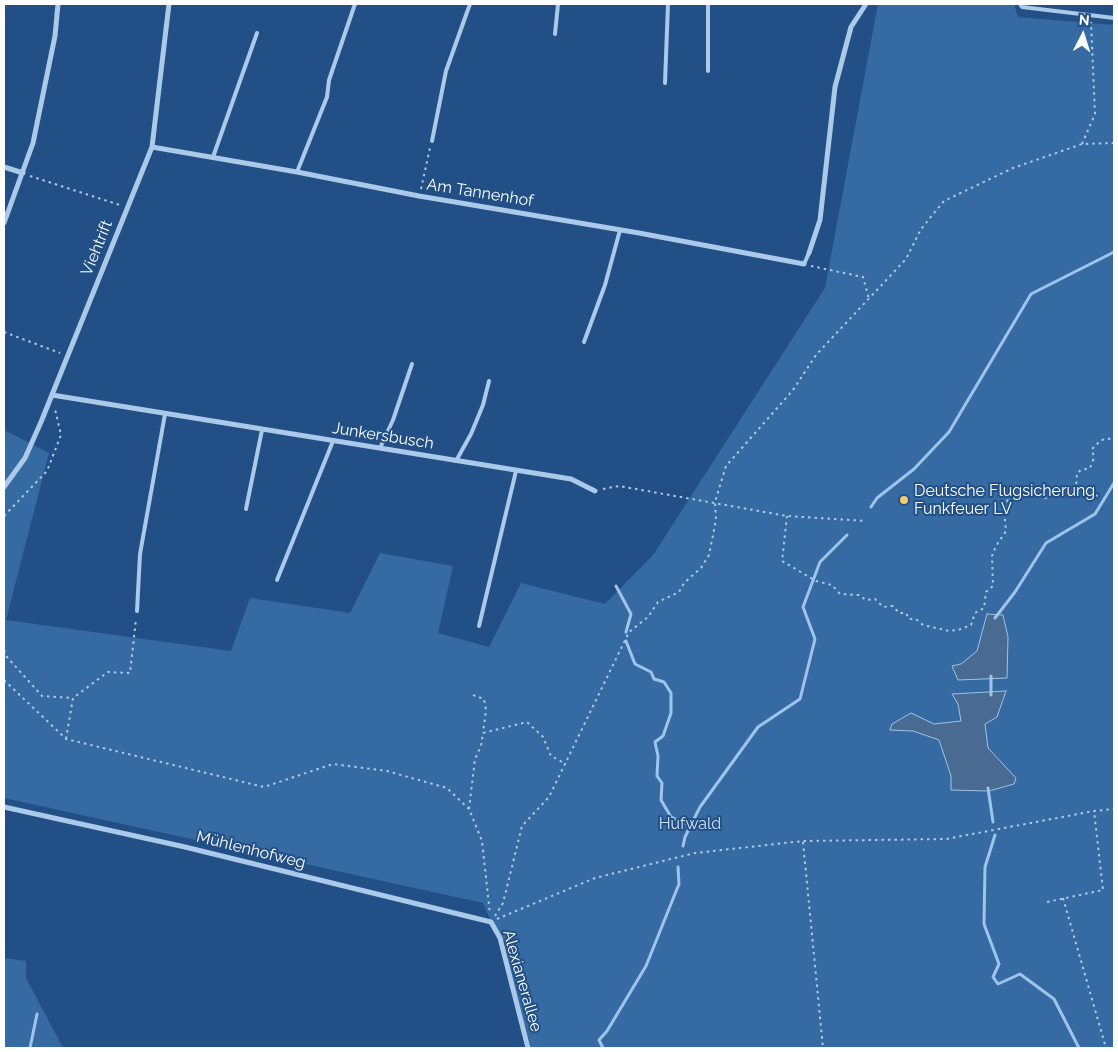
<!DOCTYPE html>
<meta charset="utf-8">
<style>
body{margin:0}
#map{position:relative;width:1118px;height:1052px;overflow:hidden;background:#225086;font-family:Raleway,sans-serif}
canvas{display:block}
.frame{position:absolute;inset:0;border:5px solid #fff;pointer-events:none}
.north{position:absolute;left:1058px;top:10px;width:50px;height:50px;-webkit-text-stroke:4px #225086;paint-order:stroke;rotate:5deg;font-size:14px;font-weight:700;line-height:20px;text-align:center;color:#fff}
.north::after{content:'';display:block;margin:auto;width:18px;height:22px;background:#fff;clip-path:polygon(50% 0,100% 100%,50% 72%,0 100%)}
</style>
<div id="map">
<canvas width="1118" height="1052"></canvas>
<div class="frame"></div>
<div class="north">N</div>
</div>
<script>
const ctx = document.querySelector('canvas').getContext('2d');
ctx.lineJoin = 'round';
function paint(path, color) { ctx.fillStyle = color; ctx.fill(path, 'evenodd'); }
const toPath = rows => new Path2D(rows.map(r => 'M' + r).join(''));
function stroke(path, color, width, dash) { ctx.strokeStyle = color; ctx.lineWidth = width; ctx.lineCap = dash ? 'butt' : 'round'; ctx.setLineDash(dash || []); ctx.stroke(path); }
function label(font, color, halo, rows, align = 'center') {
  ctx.font = font + ' Raleway,sans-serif'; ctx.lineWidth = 4; ctx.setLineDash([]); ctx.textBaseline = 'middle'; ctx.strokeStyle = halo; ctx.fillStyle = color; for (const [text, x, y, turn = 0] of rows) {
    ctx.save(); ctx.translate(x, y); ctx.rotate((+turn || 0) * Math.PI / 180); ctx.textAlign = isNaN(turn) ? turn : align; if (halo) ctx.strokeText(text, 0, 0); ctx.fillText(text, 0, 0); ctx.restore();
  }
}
const green = toPath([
 [878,4,1014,4,1018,17,1114,25,1114,1048,531,1048,502,945,483,903,4,798,4,430,49,453,6,620,231,651,250,598,350,613,380,553,453,566,438,633,489,647,521,583,605,604,653,555,825,288],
 [4,958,26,961,26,978,63,1048,4,1048]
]);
const water = toPath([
 [987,614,1003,615,1008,637,1007,678,958,680,952,666,961,664,977,651,987,614],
 [1006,691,997,717,985,724,988,748,1016,778,1014,784,989,791,951,790,951,776,939,740,913,731,890,730,892,724,911,713,934,724,961,721,958,704,952,694,1006,691]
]);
const stream = toPath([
 [871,507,877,498,914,469,949,432,1031,294,1114,252],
 [616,586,631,614,626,632],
 [995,618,1015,592,1046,543,1095,514,1114,483],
 [626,641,635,664,651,672,654,679,664,682,671,693,671,713,663,736,655,742,658,756,657,776,662,783,661,800,671,817,690,826],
 [991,695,991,676],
 [988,788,993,822],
 [995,835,985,867,984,924,999,964,993,977,998,984,1020,974,1054,999,1079,1048],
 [683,846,685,837,700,807,758,727,800,699,815,639,803,607,820,562,847,535],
 [30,1048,37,1014],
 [603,1048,599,1040,607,1031,646,966,679,884,678,867]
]);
const path = toPath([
 [1082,144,1095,114,1091,22],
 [30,176,120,205],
 [421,189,430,148],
 [811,266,863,277,869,299],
 [4,332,60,353],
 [603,489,619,486,787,516,866,521],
 [4,516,47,471,61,435,55,409],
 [787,516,782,561,816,581,832,585,840,594,859,595,866,600,875,599,883,607,893,606,899,613,906,613,909,619,916,619,923,625,949,631,958,630,971,625,975,613,984,608,986,592,993,586,992,556,996,546,1006,531,1005,520,1009,488,1018,486,1046,498,1055,493,1068,494,1076,488,1077,473,1081,470,1090,468,1094,458,1092,449,1101,440,1114,438],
 [4,650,7,657,42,696,73,698],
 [4,680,66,739,264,787,333,764,387,771,447,788,469,809,482,841,490,914],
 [473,695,484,699,486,710,483,733],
 [66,739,73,698,108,672,130,673,136,619],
 [469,809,475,759,481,746,483,733,527,722,543,737,551,756,566,764],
 [803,842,823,1048],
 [1063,898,1106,1048],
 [1047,902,1103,890,1094,811],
 [495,916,503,903,522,826,549,797,629,632,648,617,658,602,679,592,684,583,701,568,709,555,716,520,715,502,726,466,793,390,816,355,906,259,921,229,944,201,1013,168,1082,144,1114,143],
 [497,919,595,878,695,853,803,841,946,839,1094,811,1114,809]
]);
const lane = toPath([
 [1020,4,1022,7,1114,18],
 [555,34,558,4],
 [708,71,708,4],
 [665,83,668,4],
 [432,141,446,71,470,4],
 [213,157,257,33],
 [297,172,327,97,329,80,355,4],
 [804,264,809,253],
 [584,342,605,285,620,230],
 [380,448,393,420,412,364],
 [456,461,471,434,483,405,489,381],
 [246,509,262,430],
 [277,580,333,441],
 [137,611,140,554,165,414],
 [479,626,516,471]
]);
const street = toPath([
 [152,147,297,172,419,196,639,233,804,264],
 [4,167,23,173],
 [4,223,33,143,55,36,58,4],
 [809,253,820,220,835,87,851,27,866,4],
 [52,395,571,479,595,491],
 [4,487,25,458,41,422,152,147,169,4],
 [4,807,185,847,491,922,500,938,528,1048]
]);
const markers = [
 [904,500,5,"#f6cb6d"]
];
const streetNames = [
 ["Am Tannenhof",480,193,9],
 ["Viehtrift",97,248,-68],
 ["Junkersbusch",383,436,9],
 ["Mühlenhofweg",251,850,14],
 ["Alexianerallee",522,981,74]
];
const poiNames = [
 ["Deutsche Flugsicherung,",914,491],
 ["Funkfeuer LV",914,509]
];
const parkNames = [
 ["Hufwald",690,824]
];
paint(green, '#356aa3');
paint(water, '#496a91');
stroke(water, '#9fc4ea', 1);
stroke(stream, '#9fc4ea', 3);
stroke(path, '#abc9e9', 2, [2.5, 4]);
stroke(lane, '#abc9e9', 4);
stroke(street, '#abc9e9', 5);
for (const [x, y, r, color] of markers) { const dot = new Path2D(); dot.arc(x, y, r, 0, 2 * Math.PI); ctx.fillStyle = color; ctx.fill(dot); stroke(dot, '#225086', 2); }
label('16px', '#fff', '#225086', streetNames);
label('16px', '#fff', '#225086', poiNames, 'left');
label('16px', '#cfe2f7', '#225086', parkNames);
</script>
